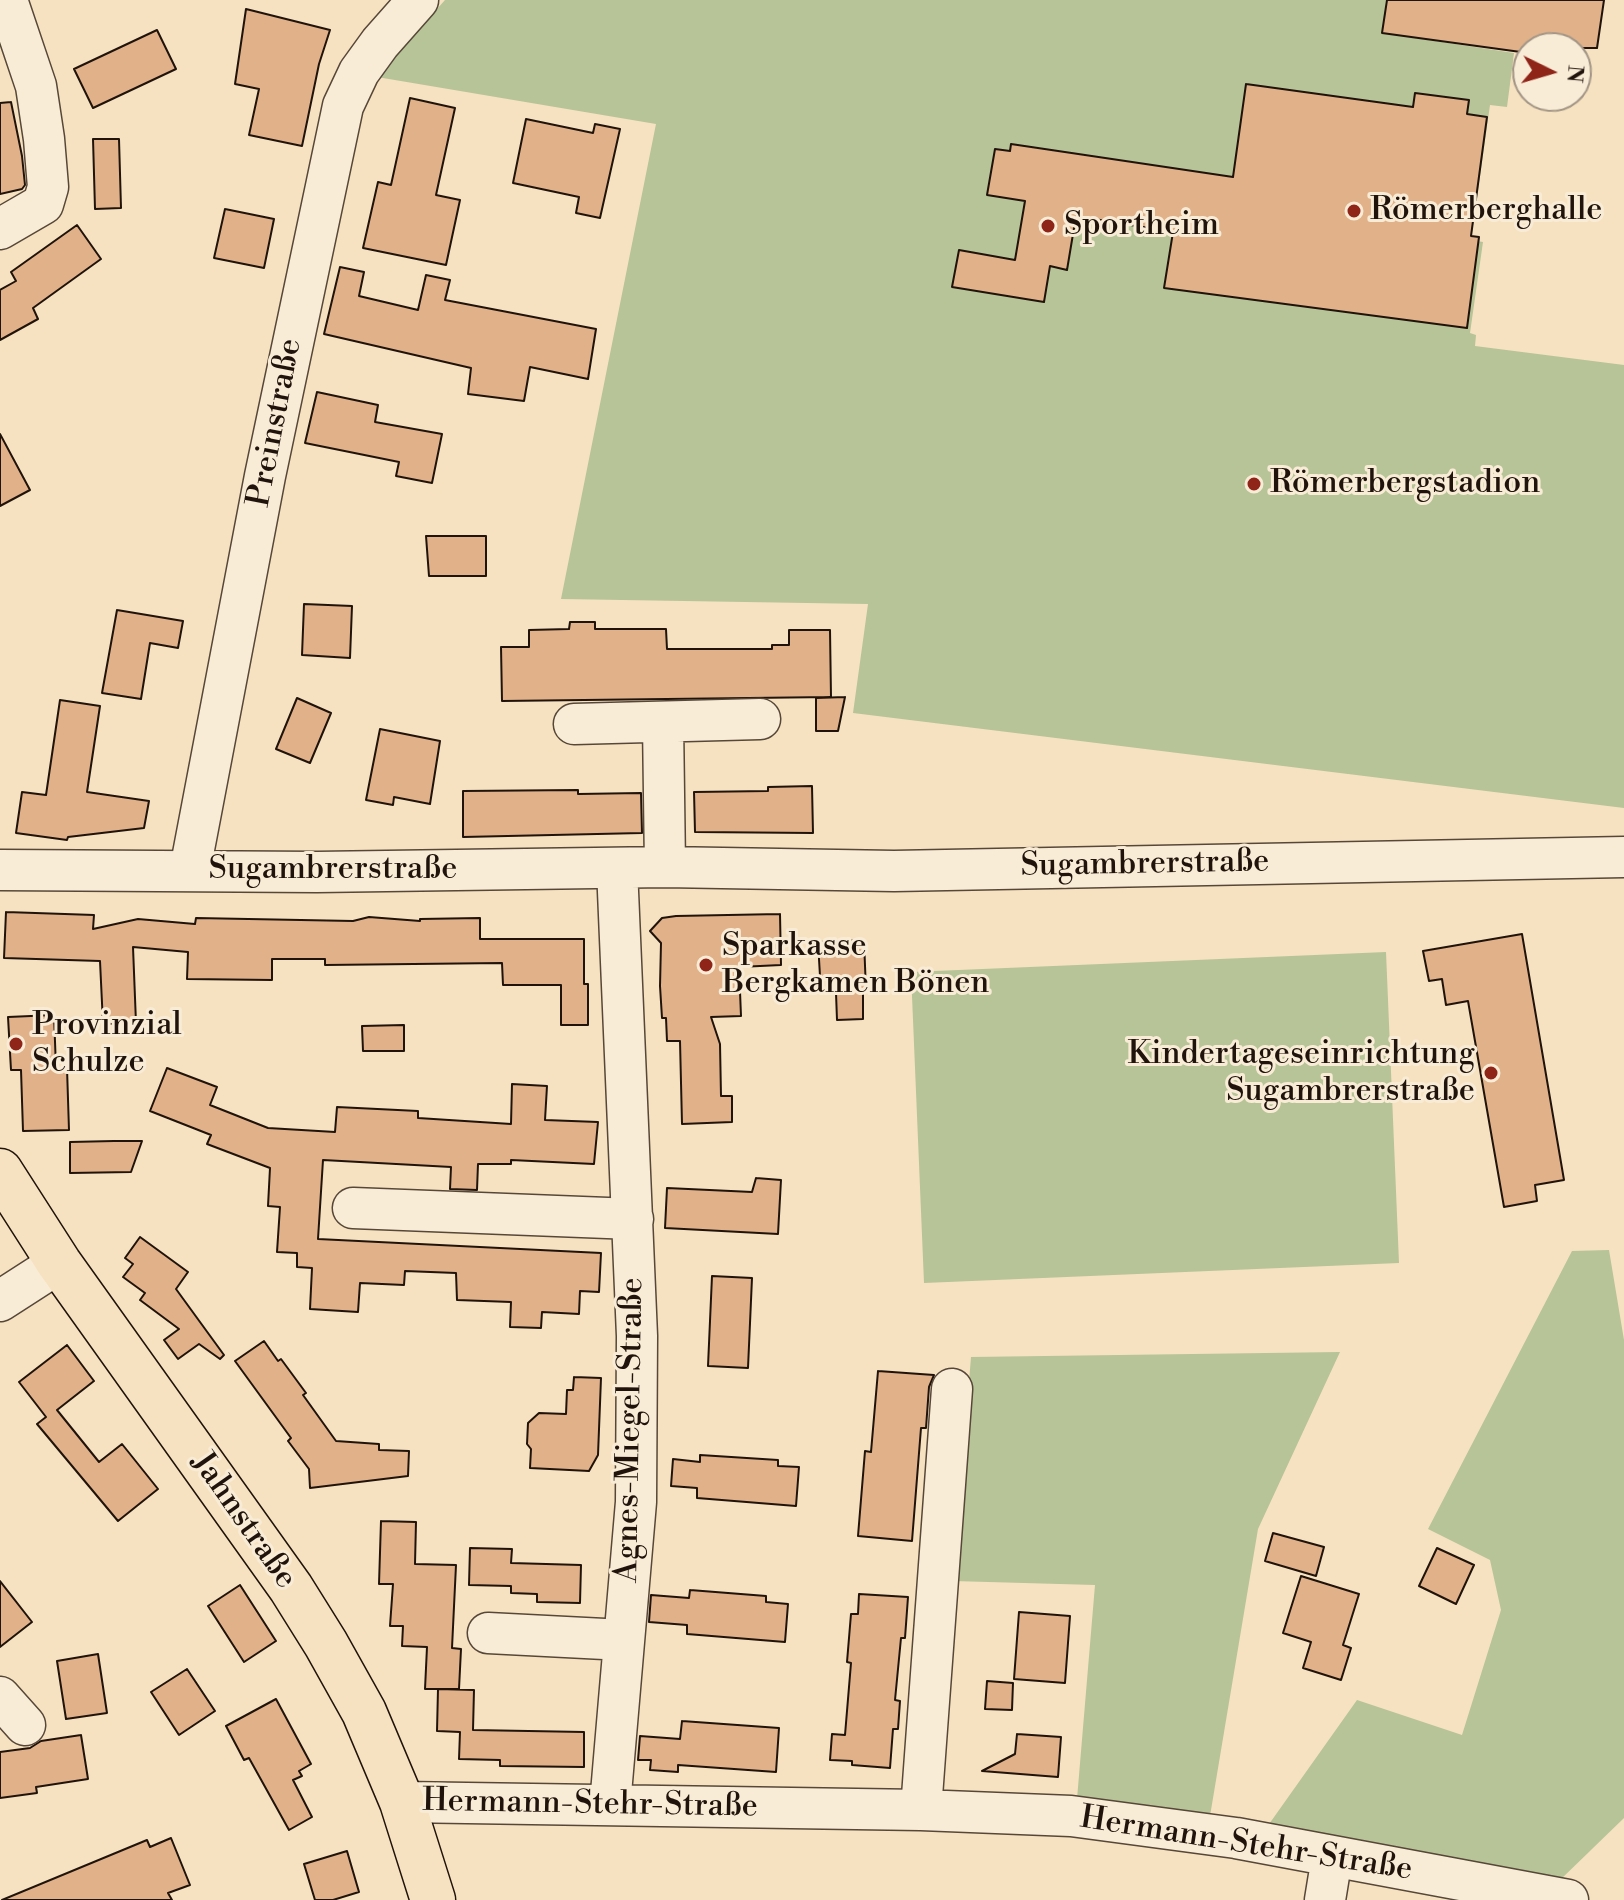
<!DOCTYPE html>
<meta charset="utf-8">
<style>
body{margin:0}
#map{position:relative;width:1624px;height:1900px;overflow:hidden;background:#f6e2c0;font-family:"Libre Bodoni",serif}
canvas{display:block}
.north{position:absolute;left:1512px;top:32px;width:80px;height:80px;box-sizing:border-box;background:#f9ecd6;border:2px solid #a29585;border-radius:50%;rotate:95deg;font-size:22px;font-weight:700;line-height:32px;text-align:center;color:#20130b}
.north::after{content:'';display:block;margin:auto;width:28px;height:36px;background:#8f2418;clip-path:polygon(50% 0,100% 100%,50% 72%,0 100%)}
</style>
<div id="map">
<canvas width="1624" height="1900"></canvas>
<div class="north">N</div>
</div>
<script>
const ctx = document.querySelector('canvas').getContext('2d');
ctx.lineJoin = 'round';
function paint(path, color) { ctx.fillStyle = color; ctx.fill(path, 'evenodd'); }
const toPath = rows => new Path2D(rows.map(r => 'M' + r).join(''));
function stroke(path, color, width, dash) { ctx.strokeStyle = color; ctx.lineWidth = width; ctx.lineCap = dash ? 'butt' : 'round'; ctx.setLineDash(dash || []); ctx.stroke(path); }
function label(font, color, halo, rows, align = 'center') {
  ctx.font = font + ' "Libre Bodoni",serif'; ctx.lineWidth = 6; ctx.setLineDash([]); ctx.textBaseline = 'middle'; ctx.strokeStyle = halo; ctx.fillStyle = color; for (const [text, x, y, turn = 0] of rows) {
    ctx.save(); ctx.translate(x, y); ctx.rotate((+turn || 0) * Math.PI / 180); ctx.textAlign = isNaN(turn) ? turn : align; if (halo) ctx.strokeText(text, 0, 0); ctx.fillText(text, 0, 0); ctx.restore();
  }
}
const green = toPath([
 [445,0,1386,0,1383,33,1514,53,1507,107,1490,105,1471,240,1483,242,1470,333,1476,335,1475,346,1624,365,1624,808,853,713,868,604,561,599,656,124,377,77],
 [1386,952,1399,1263,924,1283,911,972],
 [1609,1250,1624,1340,1624,1818,1558,1882,1267,1827,1357,1700,1462,1735,1501,1610,1490,1560,1428,1529,1572,1251],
 [1340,1352,1258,1529,1210,1816,1077,1799,1095,1585,953,1581,971,1357]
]);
const building = toPath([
 [1387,0,1604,0,1597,48,1528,48,1528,53,1382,33,1387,0],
 [246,9,330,30,319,64,302,146,249,135,259,89,235,84,246,9],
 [157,30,176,69,93,108,74,69,157,30],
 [1246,84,1413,107,1415,93,1469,100,1467,114,1487,117,1471,236,1479,237,1467,328,1164,288,1173,232,1076,216,1067,270,1050,266,1044,302,952,287,959,250,1015,260,1025,201,987,195,995,149,1010,151,1011,144,1233,177,1246,84],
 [410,98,455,108,436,195,460,200,446,265,363,248,378,182,391,185,410,98],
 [11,102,22,156,25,185,22,189,0,194,0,103,11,102],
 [526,119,593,133,595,124,620,129,600,218,576,213,579,197,513,183,526,119],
 [93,139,119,139,121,208,95,209,93,139],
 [225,209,274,219,264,268,214,258,225,209],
 [77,225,101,259,33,308,38,319,0,340,0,290,16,281,11,272,77,225],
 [340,267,364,272,359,296,418,310,426,275,450,280,445,300,596,329,588,379,530,367,524,401,468,394,471,368,324,334,340,267],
 [317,392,378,405,375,422,442,434,432,483,396,476,399,462,305,443,317,392],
 [0,434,30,490,0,506,0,434],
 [426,536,486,536,486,576,429,576,426,536],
 [304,604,352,606,350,658,302,655,304,604],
 [117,610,183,621,178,648,150,643,141,699,102,693,117,610],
 [570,622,595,622,595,629,666,629,667,649,772,649,772,645,789,645,789,630,830,630,831,697,502,701,501,647,529,647,529,630,569,629,570,622],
 [845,697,838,731,816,731,816,698,845,697],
 [297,698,331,713,310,763,276,749,297,698],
 [60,700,100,706,87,792,149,801,144,828,68,837,67,840,16,833,22,792,46,795,60,700],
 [380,729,440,741,430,804,394,797,393,805,366,800,380,729],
 [812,786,813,833,695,832,694,792,768,791,768,787,812,786],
 [578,790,578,794,641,793,642,833,463,837,463,791,578,790],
 [6,912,94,915,93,929,138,919,195,924,196,918,353,921,369,917,420,921,420,919,480,918,480,939,584,939,584,984,588,984,588,1025,561,1025,561,985,503,985,502,963,325,965,325,959,272,959,272,980,187,979,188,952,133,947,136,1023,103,1024,100,961,4,958,6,912],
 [780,914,781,965,739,967,741,1016,711,1017,720,1044,721,1096,732,1096,732,1122,682,1124,680,1041,667,1041,666,1018,662,1018,660,986,661,943,650,931,662,918,676,916,780,914],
 [1522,934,1564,1180,1535,1185,1537,1201,1504,1207,1468,1001,1446,1005,1442,979,1429,981,1423,951,1522,934],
 [864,940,866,991,863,991,863,1019,837,1020,836,993,821,993,818,942,864,940],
 [54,1015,56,1068,67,1068,69,1130,23,1131,21,1070,11,1070,8,1017,54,1015],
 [404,1025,404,1051,363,1051,362,1026,404,1025],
 [167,1068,217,1087,210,1105,268,1128,335,1132,337,1107,418,1111,418,1118,511,1124,512,1084,547,1086,545,1120,598,1122,594,1164,511,1160,511,1164,478,1164,477,1190,450,1189,451,1167,323,1160,318,1239,601,1253,599,1292,580,1291,579,1314,542,1312,541,1328,510,1327,511,1302,457,1300,456,1273,405,1271,404,1285,360,1283,358,1312,310,1309,312,1268,297,1267,297,1253,277,1252,280,1207,268,1206,270,1168,207,1144,211,1135,150,1111,167,1068],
 [114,1141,142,1141,131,1172,70,1173,70,1142,114,1141],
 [756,1178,781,1180,778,1234,665,1228,667,1188,752,1192,756,1178],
 [140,1237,188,1272,176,1289,224,1355,220,1359,199,1344,178,1359,164,1340,179,1329,140,1300,145,1293,123,1277,133,1264,125,1258,140,1237],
 [712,1276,752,1278,748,1368,708,1366,712,1276],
 [264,1341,278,1361,281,1359,306,1393,303,1395,336,1441,379,1444,379,1450,409,1451,408,1476,310,1488,309,1469,288,1441,291,1438,235,1361,264,1341],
 [67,1345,94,1381,57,1410,99,1462,122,1444,158,1489,118,1521,37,1424,46,1417,19,1382,67,1345],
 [878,1371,934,1375,929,1387,926,1428,921,1428,912,1541,858,1536,865,1451,871,1452,878,1371],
 [574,1377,601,1378,598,1455,589,1471,530,1468,531,1449,527,1444,528,1423,539,1413,566,1414,567,1390,573,1390,574,1377],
 [700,1455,778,1460,778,1466,799,1467,796,1506,697,1498,697,1488,671,1486,673,1459,700,1462,700,1455],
 [381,1521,416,1522,415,1564,456,1565,452,1648,461,1649,459,1689,425,1689,427,1647,402,1646,403,1626,390,1626,393,1584,379,1584,381,1521],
 [1273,1533,1324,1547,1316,1576,1265,1561,1273,1533],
 [470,1548,512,1549,511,1563,581,1565,580,1603,537,1602,537,1594,511,1593,511,1586,469,1585,470,1548],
 [1437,1548,1474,1565,1456,1604,1419,1586,1437,1548],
 [1301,1576,1359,1594,1343,1645,1351,1648,1341,1680,1303,1668,1311,1642,1283,1633,1301,1576],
 [0,1581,32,1622,0,1647,0,1581],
 [240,1585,276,1641,244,1662,208,1606,240,1585],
 [690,1590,766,1596,766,1602,788,1604,785,1642,687,1634,687,1625,649,1622,651,1595,689,1598,690,1590],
 [859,1594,908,1597,905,1638,901,1638,895,1700,900,1701,898,1729,893,1729,890,1768,852,1765,852,1761,830,1760,832,1734,845,1735,851,1663,847,1662,851,1614,858,1614,859,1594],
 [1019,1612,1070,1616,1065,1683,1014,1679,1019,1612],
 [98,1654,107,1713,66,1719,57,1661,98,1654],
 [187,1669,215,1711,179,1735,151,1692,187,1669],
 [987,1681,1013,1683,1012,1710,985,1709,987,1681],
 [438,1689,474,1690,473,1730,584,1732,584,1767,500,1766,500,1760,459,1759,460,1732,437,1731,438,1689],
 [276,1699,311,1764,299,1771,302,1776,293,1780,312,1817,289,1830,249,1758,244,1760,226,1726,276,1699],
 [682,1721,779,1728,776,1772,678,1765,678,1772,650,1770,651,1760,638,1760,640,1736,680,1739,682,1721],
 [1017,1734,1061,1737,1058,1777,982,1771,1015,1754,1017,1734],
 [81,1735,88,1779,36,1787,37,1793,0,1798,0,1752,30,1748,41,1741,81,1735],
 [171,1838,190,1885,168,1893,172,1900,2,1900,147,1840,150,1847,171,1838],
 [347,1851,359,1892,333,1900,315,1900,304,1864,347,1851]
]);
const minor = toPath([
 [0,229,43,204,48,187,44,139,36,86,7,0],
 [663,722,665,867],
 [574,724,760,719],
 [0,870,317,872,665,867,894,871,1624,857],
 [190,870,265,476,343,106,359,72,380,43,418,0],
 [353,1208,633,1219],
 [0,1301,59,1263],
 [488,1633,624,1640],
 [0,1697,25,1725],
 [402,1802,921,1810,1071,1816,1236,1838,1568,1900],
 [610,1805,636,1502,637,1336,617,868],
 [921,1810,952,1389],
 [1325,1900,1332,1857]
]);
const major = toPath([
 [0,1171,59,1263,291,1588,326,1644,364,1712,402,1802,433,1900]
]);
const markers = [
 [1354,211,8,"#8f2418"],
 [1048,226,8,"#8f2418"],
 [1254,484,8,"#8f2418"],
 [706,965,8,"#8f2418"],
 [16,1044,8,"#8f2418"],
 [1491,1073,8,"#8f2418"]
];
const poiNames = [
 ["Römerberghalle",1370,211],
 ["Sportheim",1064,226],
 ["Römerbergstadion",1270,484],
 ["Sparkasse",722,947],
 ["Bergkamen Bönen",722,984],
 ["Provinzial",32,1026],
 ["Schulze",32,1063],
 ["Kindertageseinrichtung",1475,1055,"right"],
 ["Sugambrerstraße",1475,1092,"right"]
];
const streetNames = [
 ["Preinstraße",276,423,-79],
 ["Sugambrerstraße",1145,865,-1],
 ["Sugambrerstraße",333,870],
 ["Agnes-Miegel-Straße",631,1430,-89],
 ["Jahnstraße",243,1521,55],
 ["Hermann-Stehr-Straße",590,1805,1],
 ["Hermann-Stehr-Straße",1246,1845,9]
];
paint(green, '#b6c498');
paint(building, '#e1b189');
stroke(building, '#20130b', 2);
stroke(minor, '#564738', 43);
stroke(major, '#20130b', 47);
stroke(minor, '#f9ecd6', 40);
stroke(major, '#f6e2c0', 44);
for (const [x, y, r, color] of markers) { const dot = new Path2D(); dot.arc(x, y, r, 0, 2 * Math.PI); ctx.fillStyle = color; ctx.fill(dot); stroke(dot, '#f9ecd6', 3); }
label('32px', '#20130b', '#f9ecd6', poiNames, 'left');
label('32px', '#20130b', '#f9ecd6', streetNames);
</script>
